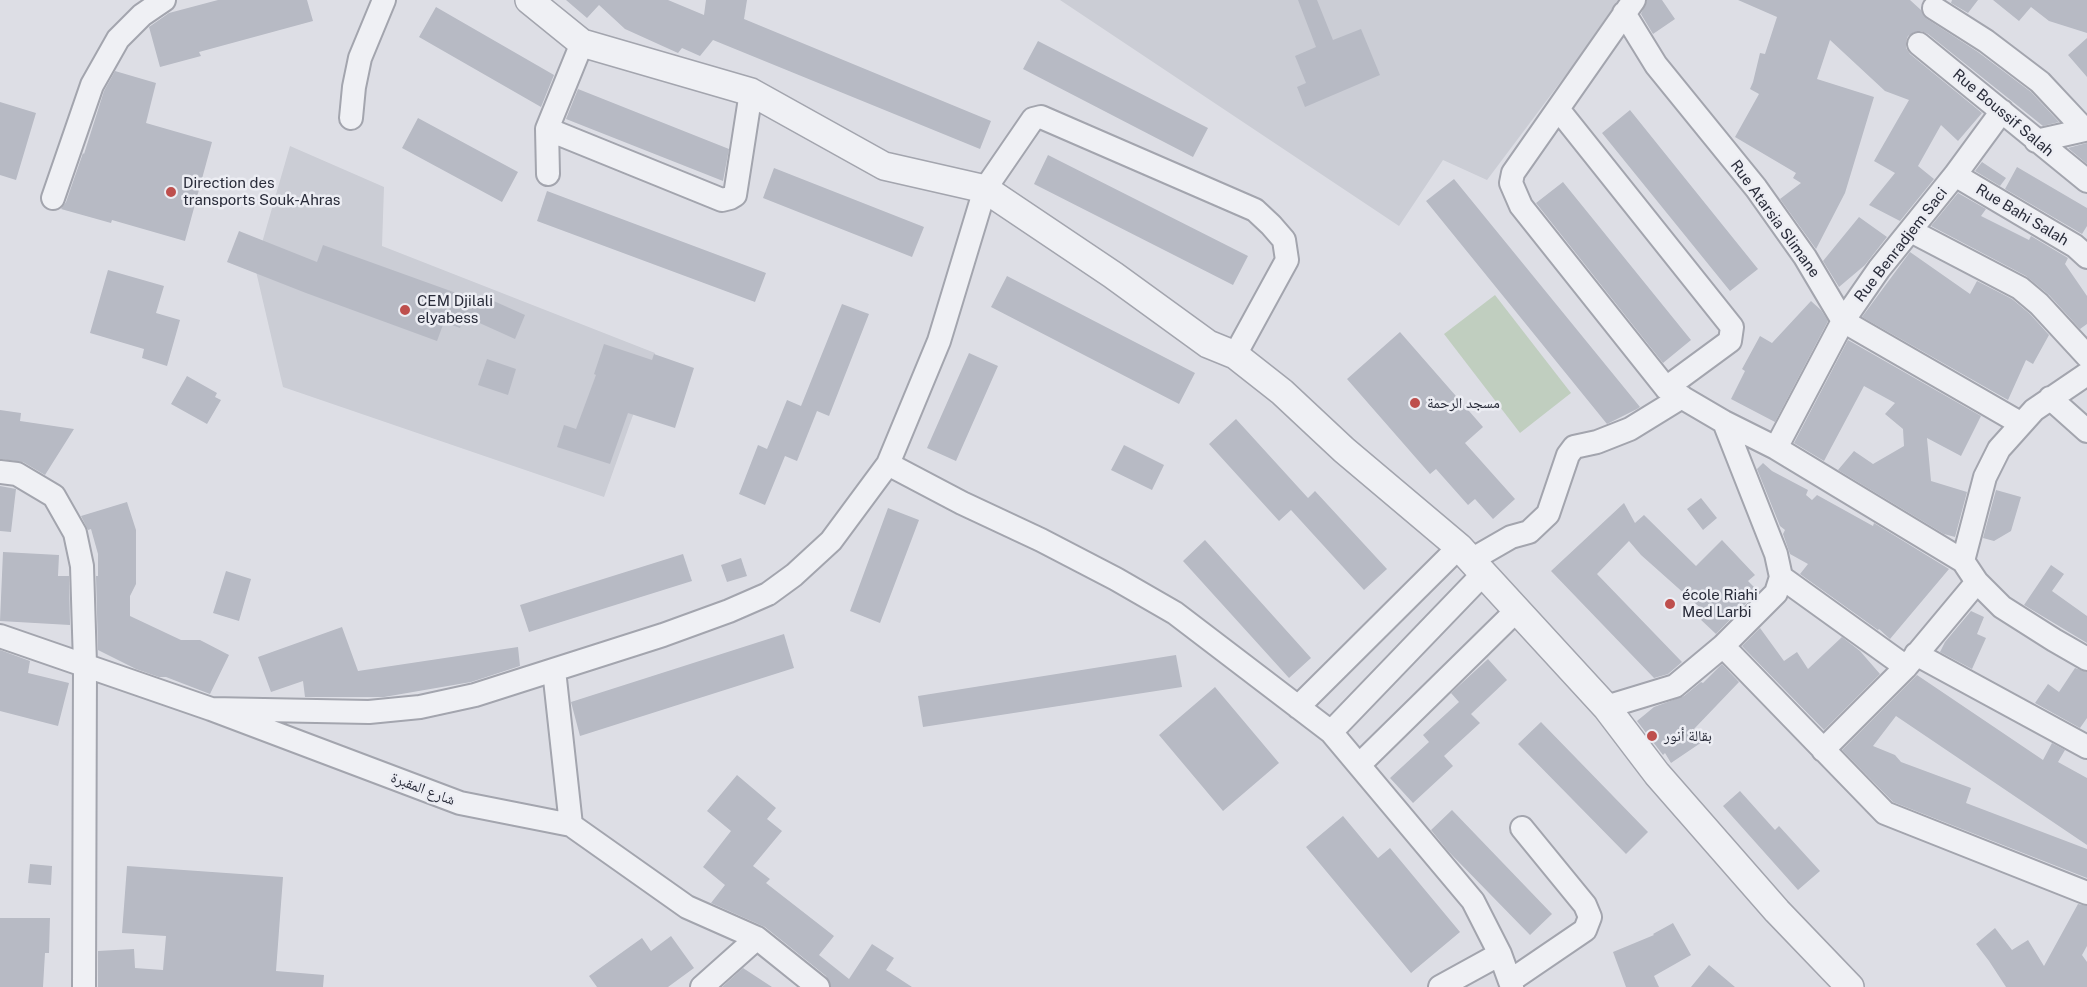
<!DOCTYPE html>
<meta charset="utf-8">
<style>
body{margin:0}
canvas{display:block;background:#dddee5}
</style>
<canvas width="2087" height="987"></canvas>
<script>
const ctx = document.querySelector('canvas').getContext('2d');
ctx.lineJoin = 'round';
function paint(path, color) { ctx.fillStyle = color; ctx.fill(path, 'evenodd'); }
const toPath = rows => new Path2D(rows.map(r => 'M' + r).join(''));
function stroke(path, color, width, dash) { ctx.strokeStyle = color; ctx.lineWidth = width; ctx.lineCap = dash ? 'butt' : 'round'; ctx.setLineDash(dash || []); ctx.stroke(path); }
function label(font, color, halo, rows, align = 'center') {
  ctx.font = font + ' "Public Sans","Noto Naskh Arabic",sans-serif'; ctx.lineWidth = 5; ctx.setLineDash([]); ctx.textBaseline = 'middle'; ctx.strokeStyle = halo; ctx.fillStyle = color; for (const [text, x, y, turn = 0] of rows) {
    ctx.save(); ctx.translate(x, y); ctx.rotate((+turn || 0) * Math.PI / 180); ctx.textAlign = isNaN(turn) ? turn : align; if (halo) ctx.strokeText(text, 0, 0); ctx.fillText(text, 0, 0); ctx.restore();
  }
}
const built = toPath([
 [1060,0,1622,0,1487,180,1443,160,1399,226],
 [290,146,384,187,382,246,655,353,604,497,283,387,255,267]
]);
const green = toPath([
 [1495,295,1571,393,1520,433,1444,334]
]);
const building = toPath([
 [218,0,307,0,313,21,199,52,201,56,160,67,149,27,169,13],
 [566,0,668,0,704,15,706,0,747,0,744,19,991,121,980,149,713,40,700,56,682,48,678,53,625,29,599,5,587,18],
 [1298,0,1317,0,1333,40,1361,29,1380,75,1305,107,1297,87,1306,83,1295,56,1316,47],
 [1647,0,1662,0,1675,19,1653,34,1641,14],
 [1738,0,1910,0,1921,10,1927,19,1978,52,2031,92,2059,122,2043,126,1928,34,1921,31,1914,32,1908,36,1906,41,1906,48,1910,54,1982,113,1958,141,1941,125,1918,166,1934,179,1900,221,1869,205,1895,173,1874,161,1909,100,1885,91,1830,40,1817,79,1874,97,1845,193,1816,249,1780,199,1801,183,1793,178,1796,173,1735,137,1759,94,1750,89,1753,82,1760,53,1765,54,1777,17],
 [1952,0,1978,0,1968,13,1951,3],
 [1993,0,2087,0,2087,33,2049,21,2031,7,2019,21],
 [436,7,554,75,541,107,419,37],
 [2087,38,2087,77,2068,55],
 [1038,41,1208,128,1193,157,1023,69],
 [115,71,156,83,146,123,212,142,185,241,112,220,111,223,61,209,66,202,83,153,84,154,104,91],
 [578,89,729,149,723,181,566,119],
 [0,102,36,113,16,180,0,175],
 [1630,110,1758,269,1730,291,1602,133],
 [418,118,518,172,502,202,402,148],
 [2087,143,2087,164,2068,148],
 [1048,155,1248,256,1233,285,1034,184],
 [1982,162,2006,178,2000,186,1975,171],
 [2017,167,2087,208,2087,226,2082,234,2005,189],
 [774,168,924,227,912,257,763,198],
 [1454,179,1640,407,1637,409,1607,424,1426,201],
 [1563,182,1691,340,1663,363,1536,203],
 [547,191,766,273,755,302,537,221],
 [1958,193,1986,209,1981,216,2029,240,2031,236,2068,258,2065,264,2087,296,2087,324,2080,329,2049,295,2026,276,1931,226],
 [1859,217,1887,237,1865,265,1839,287,1823,261],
 [239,231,317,262,323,245,484,303,487,298,525,315,515,339,464,316,460,328,444,322,437,341,306,293,227,262],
 [1910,252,1970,294,1977,281,2012,299,2030,314,2049,335,2033,364,2026,360,2008,400,1862,317],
 [108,270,164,286,156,313,180,320,167,366,142,358,144,349,90,333],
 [1007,276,1195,373,1179,404,991,307],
 [1811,301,1821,310,1828,321,1775,422,1731,399,1745,371,1742,369,1760,336,1772,343],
 [842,304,869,314,829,416,817,411,797,461,785,456,765,505,739,494,758,445,767,449,787,400,801,406],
 [1400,332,1483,427,1465,443,1515,499,1493,519,1475,499,1468,505,1436,469,1430,474,1347,379],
 [1848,340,1981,416,1961,456,1927,438,1931,481,1967,492,1955,537,1944,534,1838,470,1854,451,1873,464,1904,446,1903,429,1885,414,1895,403,1864,386,1824,461,1794,443],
 [604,344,652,360,654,354,694,368,675,428,628,413,610,464,557,447,564,425,576,429,596,375,594,374],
 [969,353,998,366,956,461,927,448],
 [487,359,516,369,508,395,478,385],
 [187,376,217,393,215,397,221,400,207,424,171,404],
 [0,410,21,413,20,421,74,429,45,475,23,462,0,459],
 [1236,419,1308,498,1315,491,1387,569,1364,590,1291,510,1279,521,1209,444],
 [1124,445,1164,465,1152,490,1111,470],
 [1763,463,1772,471,1808,490,1806,495,1812,500,1817,495,1873,526,1874,523,1949,569,1890,639,1879,629,1878,630,1800,574,1808,564,1790,554,1783,534,1785,530,1780,526,1757,469],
 [0,486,16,489,11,532,0,531],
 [1996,490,2021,497,2011,531,1994,541,1983,538],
 [1701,498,1717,518,1703,530,1687,509],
 [127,502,136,530,136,584,130,596,130,616,181,640,200,640,229,655,210,694,166,677,159,677,136,669,98,650,96,576,98,576,98,554,91,529,88,530,81,516],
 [1624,503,1635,523,1644,515,1696,566,1722,540,1755,575,1748,581,1758,591,1716,634,1699,618,1705,612,1641,555,1629,541,1597,574,1682,662,1668,674,1654,678,1551,571],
 [888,508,919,520,880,623,850,611],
 [1205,540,1311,658,1289,678,1183,561],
 [3,552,59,555,58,576,69,576,70,625,0,621],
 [683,554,692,581,529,632,520,605],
 [741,558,747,576,727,582,721,565],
 [2051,565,2064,574,2052,591,2087,616,2087,643,2024,605],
 [226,571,251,579,239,621,213,613],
 [1971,611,1984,617,1977,634,1986,638,1972,669,1940,652,1945,642],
 [342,627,358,671,518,647,520,666,471,682,384,697,305,697,303,681,271,692,258,657],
 [1760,628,1784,661,1797,652,1808,669,1842,637,1860,651,1880,674,1824,730,1742,646],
 [784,634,794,668,580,736,571,702],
 [0,650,30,661,28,673,69,683,58,726,0,711],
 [1176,655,1182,687,923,727,918,696],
 [1488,659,1507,680,1471,714,1480,723,1444,756,1453,766,1413,803,1390,778,1429,742,1423,735,1459,702,1451,693],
 [1722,664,1739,682,1694,729,1702,742,1671,763,1665,753,1663,755,1637,721,1654,707,1684,696,1701,682,1703,683],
 [2075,668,2087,672,2087,718,2080,728,2035,703,2048,684,2059,692],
 [1917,675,2043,760,2052,743,2065,750,2058,762,2087,778,2087,845,1896,716,1873,746,1895,755,1901,762,1971,788,1966,803,2087,849,2087,878,1893,802,1842,750],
 [1215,687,1279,763,1223,811,1159,735],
 [1541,722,1648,832,1626,854,1518,744],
 [737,775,776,808,767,819,782,831,753,866,770,879,766,883,834,936,819,955,849,979,872,944,894,958,886,970,912,987,831,987,826,976,765,927,711,903,725,885,703,867,731,831,707,811],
 [1740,791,1775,830,1779,826,1820,871,1798,890,1723,806],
 [1452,810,1552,914,1530,935,1448,851,1431,830],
 [1343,816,1378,858,1390,848,1460,932,1411,973,1306,847],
 [30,864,52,866,51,885,28,883],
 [127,866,283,877,276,971,324,975,323,987,98,987,98,951,134,949,135,968,163,970,166,936,122,933],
 [2078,904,2087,906,2087,946,2082,955,2087,962,2087,987,2006,987,1989,961,1976,944,1995,928,2012,950,2028,940,2044,966],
 [0,918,50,918,49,953,45,953,43,987,0,987],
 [1673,923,1691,955,1654,976,1659,987,1626,987,1613,952,1654,935,1653,934],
 [671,936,694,968,668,987,597,987,589,976,642,938,651,951],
 [1709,965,1735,987,1691,987],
 [743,968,772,987,722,987]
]);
const minor = toPath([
 [1634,0,1513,173,1511,183,1521,206,1666,388,1724,422,1776,448,1963,561,1977,582,2002,607,2054,640,2087,659],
 [1934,8,1986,41,2040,82,2085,130],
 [1624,13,1656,65,1756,188,1805,257,1843,321,2020,423],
 [1919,44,2087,181],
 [1558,109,1732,327,1730,341,1666,388],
 [351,118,354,87,360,58,384,0],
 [547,129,722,200,730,198,735,195,751,92],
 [2036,141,2085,130,2087,128],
 [548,174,547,129,582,43],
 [1955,175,2075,246,2087,257],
 [53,198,92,85,118,39,142,15,164,0],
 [1911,231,2020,288,2039,304,2087,356],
 [2050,398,2087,431],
 [1776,448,1843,321,1879,269,1955,175,2002,111],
 [888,464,962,503,1041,540,1116,579,1175,613,1331,732,1484,573],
 [0,472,17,474,54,496,75,533,82,566,85,664,84,987],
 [1471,560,1511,537,1529,532,1548,514,1568,455,1574,447,1597,442,1630,429,1682,397],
 [1963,561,1985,477,1999,449,2034,410,2087,374],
 [1781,577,1906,667],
 [0,636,211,709,460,803,571,825,687,907,757,938,818,987],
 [1723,646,1885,813,2087,893],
 [1916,654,2087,747],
 [554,670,571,825],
 [1298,707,1459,547],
 [1606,707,1675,686,1723,646,1776,593,1781,577,1776,554,1724,422],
 [211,709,369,712,420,707,475,695,663,635,729,611,768,594,794,575,831,541,888,464,939,341,985,189,1033,119,1041,117,1255,210,1271,225,1284,240,1287,260,1235,355],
 [1331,732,1473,901,1500,954,1512,987],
 [1823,750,1906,667,1977,582],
 [1359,765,1517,610],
 [1510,981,1585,930,1590,917,1585,905,1522,828],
 [702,987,757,938],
 [1440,987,1500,954]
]);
const tertiary = toPath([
 [529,0,582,43,751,92,884,166,985,189,1113,275,1208,344,1235,355,1282,392,1344,450,1459,547,1606,707,1657,774,1777,911,1850,987]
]);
const markers = [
 [171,192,6,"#be4f4d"],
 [405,310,6,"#be4f4d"],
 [1415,403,6,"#be4f4d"],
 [1670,604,6,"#be4f4d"],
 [1652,736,6,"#be4f4d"]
];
const streetNames = [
 ["Rue Boussif Salah",2003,113,40],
 ["Rue Bahi Salah",2022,215,31],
 ["Rue Atarsia Slimane",1775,219,54],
 ["Rue Benradjem Saci",1901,245,-52],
 ["شارع المقبرة",423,789,21]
];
const poiNames = [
 ["Direction des",183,183],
 ["transports Souk-Ahras",183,200],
 ["CEM Djilali",417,301],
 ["elyabess",417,318],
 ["مسجد الرحمة",1427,403],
 ["école Riahi",1682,595],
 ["Med Larbi",1682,612],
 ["بقالة أنور",1664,736]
];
paint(built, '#cbcdd5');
paint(green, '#c0cebf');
paint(building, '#b7bac4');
stroke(minor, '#a3a5ae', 26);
stroke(tertiary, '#a3a5ae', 30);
stroke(minor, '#eff0f4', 22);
stroke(tertiary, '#eff0f4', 27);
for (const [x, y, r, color] of markers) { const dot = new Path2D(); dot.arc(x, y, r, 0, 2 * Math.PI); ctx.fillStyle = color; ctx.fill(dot); stroke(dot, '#ecedf3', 2); }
label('15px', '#282b39', '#ecedf3', streetNames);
label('15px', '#282b39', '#ecedf3', poiNames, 'left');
</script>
